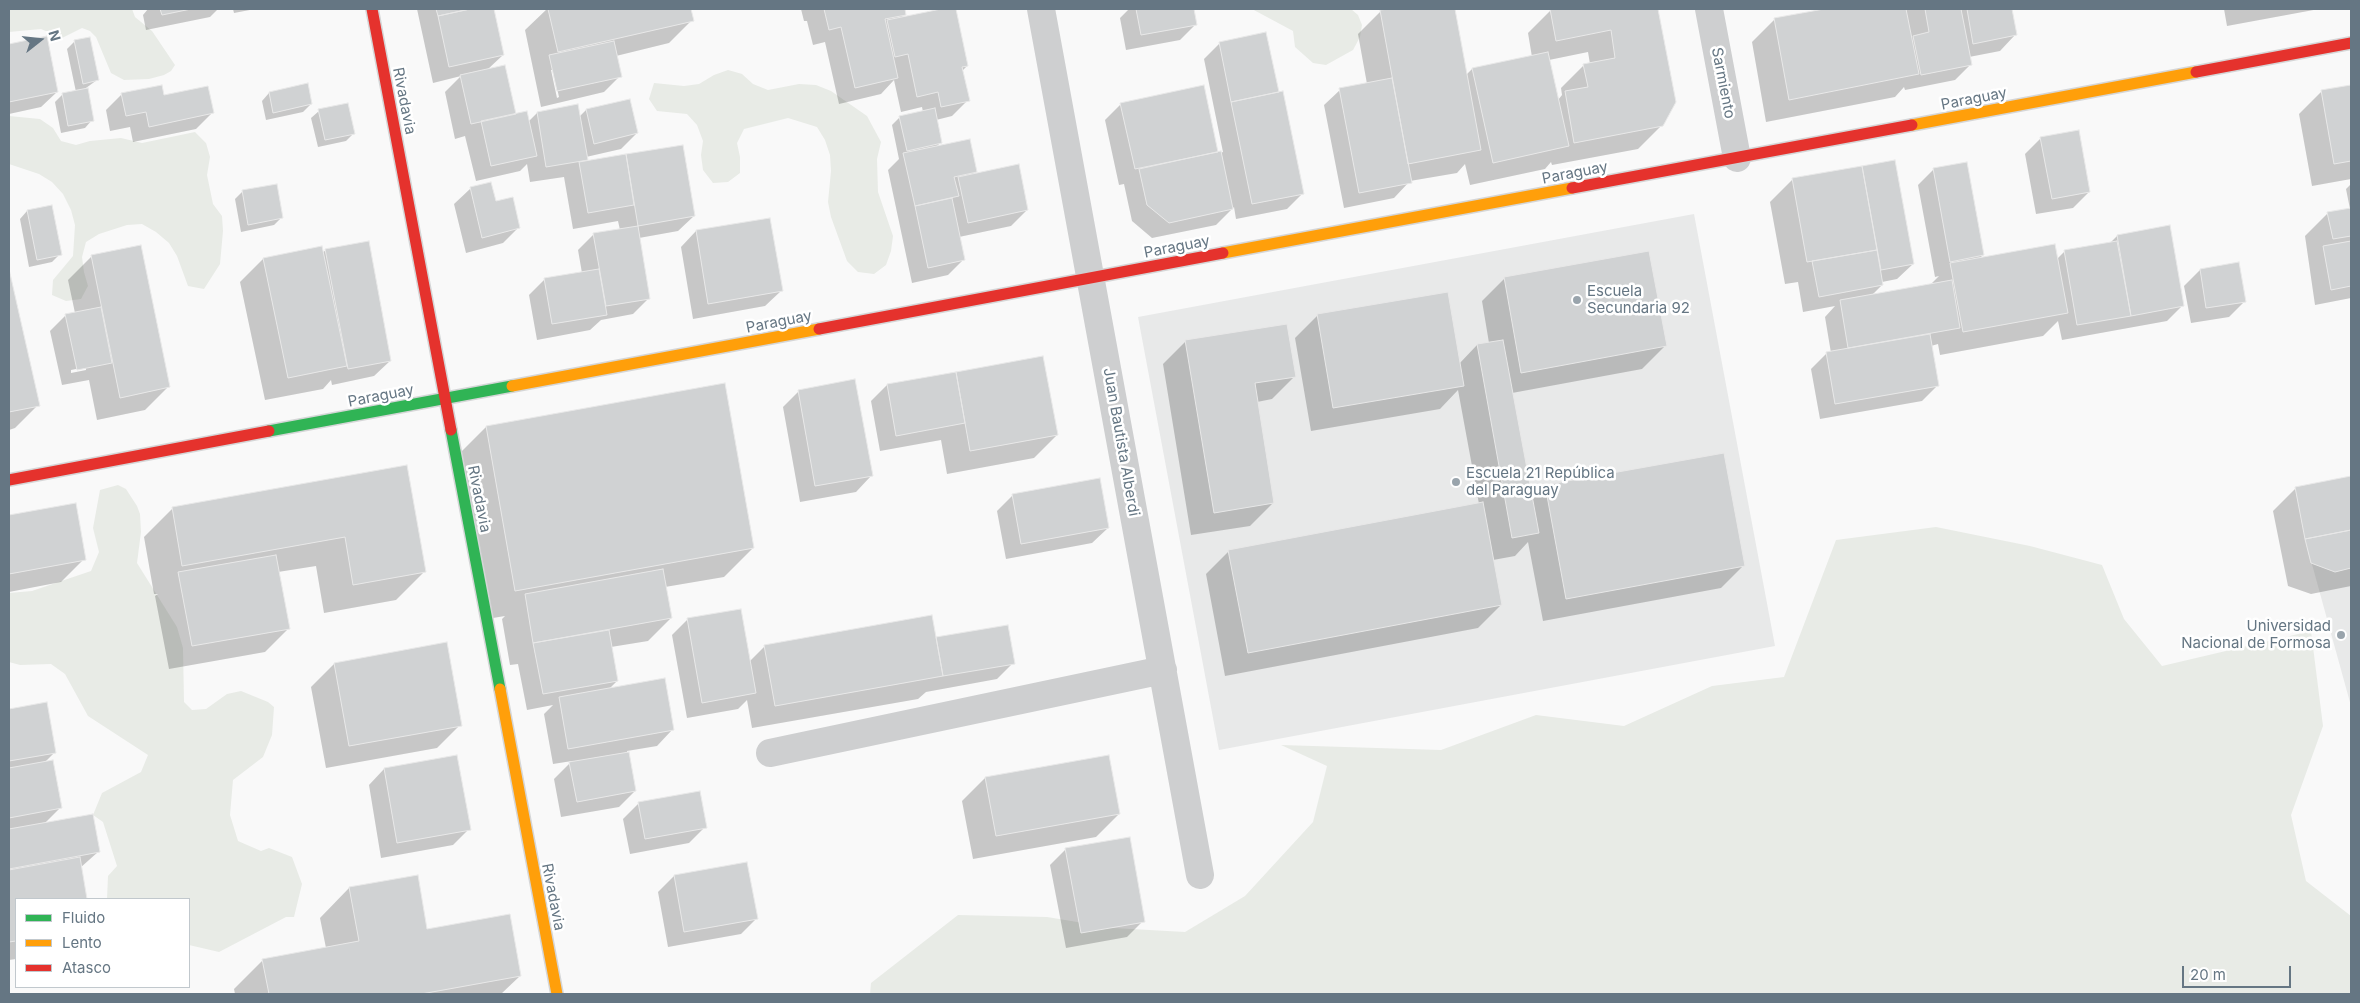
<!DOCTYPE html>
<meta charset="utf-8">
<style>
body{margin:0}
#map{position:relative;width:2360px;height:1003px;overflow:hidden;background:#f9f9f9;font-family:Inter,sans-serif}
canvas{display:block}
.frame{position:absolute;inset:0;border:10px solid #657683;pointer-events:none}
.legend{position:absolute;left:15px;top:898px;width:175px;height:90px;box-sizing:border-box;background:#fff;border:1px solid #c1c8cd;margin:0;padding:6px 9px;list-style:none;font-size:15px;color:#657683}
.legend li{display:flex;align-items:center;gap:10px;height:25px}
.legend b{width:25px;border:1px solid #c1c8cd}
.north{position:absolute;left:15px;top:15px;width:50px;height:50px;-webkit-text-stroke:4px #fff;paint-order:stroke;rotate:74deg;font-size:14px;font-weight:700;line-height:20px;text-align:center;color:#657683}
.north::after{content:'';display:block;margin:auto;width:18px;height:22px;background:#657683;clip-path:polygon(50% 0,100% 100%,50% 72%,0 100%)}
.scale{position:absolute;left:2182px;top:966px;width:109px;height:22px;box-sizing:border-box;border:2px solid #657683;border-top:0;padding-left:6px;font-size:15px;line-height:18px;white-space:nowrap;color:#657683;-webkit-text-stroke:4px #fff;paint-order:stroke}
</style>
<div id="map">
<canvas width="2360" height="1003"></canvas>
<div class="frame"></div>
<ul class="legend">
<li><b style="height:6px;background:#30b455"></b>Fluido</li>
<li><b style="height:6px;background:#ff9f0a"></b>Lento</li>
<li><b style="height:6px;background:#e5322d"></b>Atasco</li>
</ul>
<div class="north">N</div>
<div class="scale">20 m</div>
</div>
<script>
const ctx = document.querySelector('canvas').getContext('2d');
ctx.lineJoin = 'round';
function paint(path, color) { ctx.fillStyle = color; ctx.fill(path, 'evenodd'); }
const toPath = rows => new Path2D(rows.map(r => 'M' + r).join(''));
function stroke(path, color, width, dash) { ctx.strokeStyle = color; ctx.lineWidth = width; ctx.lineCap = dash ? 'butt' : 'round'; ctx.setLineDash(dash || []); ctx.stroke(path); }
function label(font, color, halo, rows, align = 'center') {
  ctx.font = font + ' Inter,sans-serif'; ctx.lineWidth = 5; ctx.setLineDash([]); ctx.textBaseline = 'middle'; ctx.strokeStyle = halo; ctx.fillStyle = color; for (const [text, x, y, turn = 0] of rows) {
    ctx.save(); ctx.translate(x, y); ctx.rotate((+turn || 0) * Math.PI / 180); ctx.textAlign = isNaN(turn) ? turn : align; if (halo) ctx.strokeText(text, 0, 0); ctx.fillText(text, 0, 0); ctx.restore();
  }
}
const built = toPath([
 [1694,214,1775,646,1219,750,1138,317],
 [2351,530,2351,706,2305,539]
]);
const green = toPath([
 [9,9,132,9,135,17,152,31,175,65,171,71,164,75,149,79,124,80,111,73,96,37,90,31,82,28,62,38,41,29,9,32],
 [1252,9,1351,9,1358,15,1362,25,1360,37,1353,50,1326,65,1313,63,1295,47,1293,31],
 [728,70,742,74,753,84,768,90,799,84,816,85,831,91,867,116,881,142,877,159,878,192,893,236,891,251,886,265,874,274,858,272,847,261,831,217,828,202,831,171,830,155,825,140,817,127,788,118,744,129,737,143,740,157,740,173,728,182,713,183,703,170,701,155,703,141,697,125,687,114,657,111,649,99,654,83,684,86,699,84,714,75],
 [9,116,40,119,53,128,61,141,76,145,90,141,121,138,142,143,195,132,206,143,210,157,207,175,213,204,222,216,223,231,220,264,204,289,188,286,177,256,169,243,156,232,142,224,127,225,99,234,86,242,82,257,84,272,88,286,81,299,66,301,52,295,53,280,73,256,75,225,71,210,63,194,52,182,39,174,9,164],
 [118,485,126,489,137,506,140,514,141,532,137,563,177,627,183,648,184,702,192,710,206,709,227,694,241,691,268,702,274,707,272,735,263,757,233,780,230,815,238,841,261,851,269,848,292,857,302,884,294,917,286,917,219,952,189,945,189,899,107,899,108,876,117,866,103,822,93,815,102,793,141,772,148,755,88,716,65,674,51,664,20,665,9,662,9,593,32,591,91,571,99,552,93,528,100,490],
 [1936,527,2030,546,2102,565,2124,619,2162,666,2311,631,2323,726,2291,815,2306,881,2351,916,2351,994,870,994,871,983,958,915,1047,917,1114,928,1185,932,1245,896,1313,822,1327,766,1281,745,1441,750,1536,715,1624,726,1712,686,1784,677,1836,540]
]);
const shadow = toPath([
 [148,9,218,9,210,17,146,30,143,15],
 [233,9,255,9,234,13],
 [417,9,491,9,503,55,487,70,515,115,528,122,537,113,579,117,586,110,629,100,637,133,621,149,586,157,587,162,682,146,694,216,678,231,639,238,649,298,633,314,601,320,590,330,537,340,529,295,545,279,582,273,578,250,594,234,620,230,618,221,573,229,564,177,530,182,527,164,520,171,476,181,465,136,455,139,445,92,461,76,433,83],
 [547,9,690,9,692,20,669,43,616,56,620,76,604,92,541,107,525,30],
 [551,70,553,70,559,97,557,98],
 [801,9,903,9,905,14,900,19,955,9,967,66,962,71,968,100,952,116,936,120,941,142,935,148,969,140,976,174,1027,210,1011,226,959,237,964,259,948,275,912,283,888,170,899,159,892,125,900,117,923,112,922,107,901,112,894,80,881,94,839,104,825,42,813,45,807,21,804,21],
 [1129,9,1192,9,1196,24,1180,40,1126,50,1120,18],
 [1396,9,1454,9,1466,75,1472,69,1532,57,1528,33,1551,10,1657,9,1675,102,1662,125,1638,149,1552,165,1551,162,1545,169,1470,185,1465,164,1457,173,1410,181,1394,198,1344,208,1324,105,1340,90,1367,84,1358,34,1381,11],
 [1588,52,1590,64,1584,65,1561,88,1562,95,1558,100,1549,60],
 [1830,9,2010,9,2015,35,2000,51,1969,57,1970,65,1955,80,1905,90,1904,87,1895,97,1766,122,1752,42,1775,19],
 [2224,9,2319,9,2227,26],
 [46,38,57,92,41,107,9,114,9,45],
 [75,41,97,80,86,88,92,120,85,128,61,133,55,102,63,94,76,92,67,49],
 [1220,43,1278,94,1303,193,1287,209,1236,219,1234,207,1216,225,1152,238,1132,221,1124,184,1119,185,1105,120,1121,104,1217,154,1223,152,1204,59],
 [2351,86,2351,179,2312,186,2299,114,2322,91],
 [269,93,311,104,303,112,266,120,262,101],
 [122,94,163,96,212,113,196,129,133,142,130,127,110,131,106,110],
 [319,111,354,133,346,141,318,147,311,118],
 [2041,138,2089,192,2073,208,2036,214,2025,154],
 [1894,161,1913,264,1897,279,1882,282,1882,285,1872,295,1930,285,1939,276,1935,277,1918,185,1934,169,1983,255,1979,259,2057,259,2065,251,2110,243,2117,236,2183,305,2167,321,2062,340,2058,321,2043,336,1940,355,1938,344,1931,346,1938,385,1922,401,1820,419,1811,369,1827,353,1831,353,1825,317,1835,306,1803,312,1798,282,1785,284,1770,202,1793,179],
 [491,184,495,203,519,227,503,243,466,253,454,204,470,189],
 [2351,184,2351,298,2315,305,2305,236,2328,213,2350,209,2346,189],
 [243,191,281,218,274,225,241,232,235,199],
 [27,211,60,254,52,262,29,267,20,219],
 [696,231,781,291,765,306,693,319,681,247],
 [326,250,390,361,374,376,332,385,331,380,323,389,265,400,240,282,263,259,322,253],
 [91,257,168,387,145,410,97,420,89,380,62,385,50,331,66,315,75,313,68,280],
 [86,367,86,370,71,373,71,370],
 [2238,264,2245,301,2229,317,2191,323,2184,286,2200,270],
 [9,270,38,405,15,428,9,430],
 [1505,278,1665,346,1642,369,1512,393,1532,500,1546,487,1744,565,1721,588,1543,621,1528,542,1515,556,1493,560,1501,605,1478,628,1225,676,1206,574,1229,551,1479,504,1458,390,1440,409,1311,431,1295,338,1318,315,1459,364,1477,345,1489,343,1482,301],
 [1186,341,1295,376,1272,399,1257,402,1273,503,1250,526,1191,535,1163,364],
 [1042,358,1057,435,1034,458,947,474,941,440,880,451,871,401,887,385],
 [799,391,871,476,856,492,800,502,783,407],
 [486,427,753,548,724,577,665,587,671,618,648,641,611,647,617,681,608,690,672,730,657,746,627,751,635,791,619,807,561,817,554,779,572,761,553,764,544,714,553,705,527,710,518,664,510,665,502,619,505,616,487,619,457,456],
 [406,466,425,571,396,600,324,613,316,566,278,572,288,629,265,652,169,669,155,596,158,594,154,594,144,537,173,508],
 [2351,478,2351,586,2311,594,2288,586,2273,511,2296,488],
 [1013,495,1108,528,1092,543,1006,559,997,511],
 [75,505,84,559,61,582,9,592,9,517],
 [688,619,749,662,765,646,935,639,1007,626,1013,663,997,679,926,692,918,699,752,728,747,700,738,709,687,718,672,635],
 [446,644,460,725,437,748,326,768,311,687,334,664],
 [46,704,55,752,44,763,60,808,44,824,98,852,80,868,86,899,16,899,16,959,9,960,9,710],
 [384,769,469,829,453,845,381,858,369,785],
 [985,778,1119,814,1096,837,973,859,962,801],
 [639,803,705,827,689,843,630,854,623,819],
 [1066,849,1143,921,1127,937,1066,948,1050,865],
 [674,876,757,918,741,934,668,947,658,892],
 [349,888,426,930,520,976,501,994,235,994,234,989,263,960,326,948,320,918]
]);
const building = toPath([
 [160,9,191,9,162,15,160,9],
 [436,9,470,9,438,16,436,9],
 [470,9,494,9,504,55,449,67,438,16,470,9],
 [548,9,691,9,694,21,558,52,548,9],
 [824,9,905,9,906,15,885,19,898,78,855,88,841,27,829,30,824,9],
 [941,9,956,9,968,66,962,67,970,101,941,107,938,92,917,97,908,54,895,57,887,20,941,9],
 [1136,9,1194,9,1197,25,1141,35,1136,9],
 [1389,9,1455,9,1481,150,1408,164,1380,10,1389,9],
 [1550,9,1658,9,1676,102,1663,126,1574,143,1565,91,1588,87,1583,64,1615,58,1611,30,1556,41,1550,9],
 [1824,9,1906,9,1919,74,1789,100,1774,18,1824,9],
 [1925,9,1961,9,1972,65,1921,75,1913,36,1929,32,1925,9],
 [1967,9,2012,9,2017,35,1973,44,1967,9],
 [1266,32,1279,92,1231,102,1219,42,1266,32],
 [47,36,58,92,9,102,9,44,47,36],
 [90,37,99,80,83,84,74,40,90,37],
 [614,41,622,77,557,91,549,55,614,41],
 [1548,52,1569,146,1493,163,1472,68,1548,52],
 [505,65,516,114,471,124,460,75,505,65],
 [1392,78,1412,183,1359,193,1339,88,1392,78],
 [308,83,312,104,273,113,269,92,308,83],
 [162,85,164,95,208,86,214,113,149,127,146,112,126,116,121,93,162,85],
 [1204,85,1218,152,1135,169,1120,103,1204,85],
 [2351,85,2351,161,2334,164,2321,90,2351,85],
 [88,88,94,121,68,126,62,93,88,88],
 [1283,91,1304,194,1252,204,1231,102,1283,91],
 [630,99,638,133,594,144,586,109,630,99],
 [348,103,355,134,325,140,318,109,348,103],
 [578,104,588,160,546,167,537,112,578,104],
 [935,108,942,143,907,151,899,116,935,108],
 [527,111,537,156,491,166,481,121,527,111],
 [2079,130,2090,192,2052,199,2040,137,2079,130],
 [970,139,977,172,954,177,959,196,915,206,903,153,970,139],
 [683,145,695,216,638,226,626,154,683,145],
 [1221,151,1233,209,1169,223,1147,205,1139,169,1221,151],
 [626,154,634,205,588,213,579,162,626,154],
 [1895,160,1914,264,1881,270,1862,166,1895,160],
 [1967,162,1984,255,1950,262,1933,168,1967,162],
 [1019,164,1028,210,968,223,958,177,1019,164],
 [1862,166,1877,250,1807,262,1792,178,1862,166],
 [491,182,496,201,513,197,520,228,482,238,470,187,491,182],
 [277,184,283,218,248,225,242,190,277,184],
 [952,198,965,260,928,268,915,206,952,198],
 [52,205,62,255,37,260,27,210,52,205],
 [2351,208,2351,236,2333,239,2327,212,2351,208],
 [770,218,783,291,708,304,696,230,770,218],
 [2170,225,2184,306,2131,316,2117,235,2170,225],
 [638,226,650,299,606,306,593,233,638,226],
 [369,241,391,361,348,369,325,249,369,241],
 [2117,241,2131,316,2077,325,2064,250,2117,241],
 [2351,241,2351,286,2331,290,2323,246,2351,241],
 [2055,244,2068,313,1963,332,1950,263,2055,244],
 [141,245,170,387,120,398,91,255,141,245],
 [322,246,347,366,288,378,263,258,322,246],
 [1877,250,1883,285,1819,297,1812,261,1877,250],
 [1649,251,1667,346,1521,373,1504,277,1649,251],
 [2239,262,2246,302,2206,308,2200,269,2239,262],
 [9,269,40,406,9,412,9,269],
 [599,269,607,315,552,324,544,278,599,269],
 [1952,280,1960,328,1848,348,1840,300,1952,280],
 [1448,292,1464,386,1333,408,1317,314,1448,292],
 [101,307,112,363,77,370,65,314,101,307],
 [1287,324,1296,377,1255,383,1274,503,1214,513,1185,340,1287,324],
 [1930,334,1939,386,1835,404,1826,352,1930,334],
 [1503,340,1539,533,1512,538,1477,344,1503,340],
 [1043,356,1058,435,970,451,956,372,1043,356],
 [956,372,965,423,896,436,887,384,956,372],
 [855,379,873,476,815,486,798,390,855,379],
 [725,383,754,548,515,591,486,426,725,383],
 [1724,453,1745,566,1566,599,1545,485,1724,453],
 [407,465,426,572,353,585,345,537,182,566,172,507,407,465],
 [2351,476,2351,530,2305,539,2295,487,2351,476],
 [1100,478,1109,528,1021,544,1012,494,1100,478],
 [1483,502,1502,605,1248,653,1228,550,1483,502],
 [76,503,86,560,9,574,9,515,76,503],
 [2351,530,2351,568,2335,572,2311,563,2305,539,2351,530],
 [276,555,290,629,192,646,178,572,276,555],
 [663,569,672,618,533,643,525,594,663,569],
 [741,609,756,693,702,703,687,618,741,609],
 [932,615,943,676,775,706,764,645,932,615],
 [1008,625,1015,664,943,676,936,637,1008,625],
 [609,630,618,681,543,694,533,643,609,630],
 [447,642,462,726,349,746,334,663,447,642],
 [665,678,674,730,568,749,559,697,665,678],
 [47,702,56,753,9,761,9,709,47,702],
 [629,752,636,791,577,802,569,762,629,752],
 [457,755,471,830,397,843,384,768,457,755],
 [1109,755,1120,814,996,836,985,777,1109,755],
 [53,760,62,808,9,818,9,768,53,760],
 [700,791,707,828,645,839,638,802,700,791],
 [93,814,100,852,9,869,9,829,93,814],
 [1130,837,1145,922,1081,933,1065,848,1130,837],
 [80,857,87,899,16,899,16,941,9,942,9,870,80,857],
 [747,862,758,919,684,932,674,875,747,862],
 [418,875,427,929,510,914,521,976,421,994,269,994,262,959,359,941,349,887,418,875]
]);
const street = toPath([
 [1041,9,1200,875],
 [1709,9,1737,158],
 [770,753,1163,670]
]);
const fast = toPath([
 [451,430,500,689],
 [269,431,512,386]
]);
const slow = toPath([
 [1912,125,2196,72],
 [1223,253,1572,188],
 [512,386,819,329],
 [500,689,557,994]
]);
const jam = toPath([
 [372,9,451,430],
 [2196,72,2351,43],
 [1572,188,1912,125],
 [819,329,1223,253],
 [9,480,269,431]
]);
const markers = [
 [1577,300,5,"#99a4ac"],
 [1456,482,5,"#99a4ac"],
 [2341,635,5,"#99a4ac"]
];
const streetNames = [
 ["Sarmiento",1723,83,79],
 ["Paraguay",1974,99,-11],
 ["Rivadavia",404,101,79],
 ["Paraguay",1575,173,-11],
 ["Paraguay",1177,247,-11],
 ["Paraguay",779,322,-11],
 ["Paraguay",381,396,-11],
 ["Juan Bautista Alberdi",1121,442,80],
 ["Rivadavia",479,499,79],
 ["Rivadavia",553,897,79]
];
const poiNames = [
 ["Escuela",1587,291],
 ["Secundaria 92",1587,308],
 ["Escuela 21 República",1466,473],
 ["del Paraguay",1466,490],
 ["Universidad",2331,626,"right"],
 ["Nacional de Formosa",2331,643,"right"]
];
paint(built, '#e8e9e9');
paint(green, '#e8ebe6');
paint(shadow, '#0003');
paint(building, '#d0d2d3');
stroke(building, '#e8e8e8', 1);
stroke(fast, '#d5d6d7', 14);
stroke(slow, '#d5d6d7', 14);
stroke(jam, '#d5d6d7', 14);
stroke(street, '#cecfd0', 28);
stroke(fast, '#30b455', 11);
stroke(slow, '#ff9f0a', 11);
stroke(jam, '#e5322d', 11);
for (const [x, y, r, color] of markers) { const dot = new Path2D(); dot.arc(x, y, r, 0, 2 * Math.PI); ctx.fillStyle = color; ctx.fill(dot); stroke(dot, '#fff', 2); }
label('15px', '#657683', '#fff', streetNames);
label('15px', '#657683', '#fff', poiNames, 'left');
</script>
